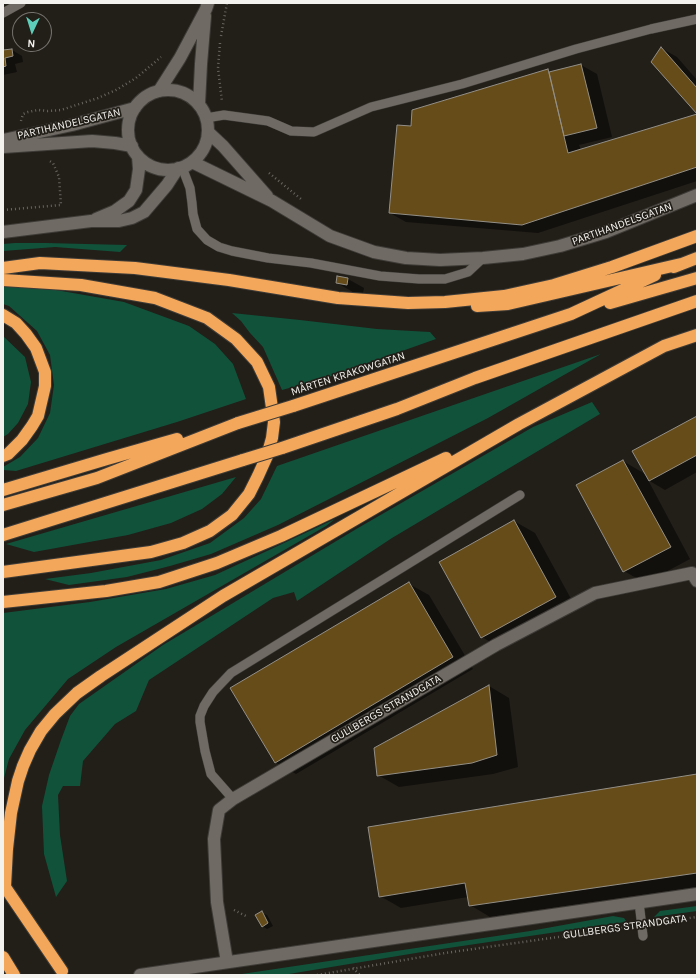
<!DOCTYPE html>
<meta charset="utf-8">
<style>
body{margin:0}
#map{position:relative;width:700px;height:978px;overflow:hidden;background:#221e18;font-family:Karla,sans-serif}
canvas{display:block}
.frame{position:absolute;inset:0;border:4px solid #f4f2ee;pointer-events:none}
.north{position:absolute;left:12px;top:12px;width:40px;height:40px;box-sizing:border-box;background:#221e18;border:1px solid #76736e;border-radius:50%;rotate:184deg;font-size:11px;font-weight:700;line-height:16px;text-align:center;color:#f4f2ee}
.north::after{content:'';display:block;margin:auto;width:14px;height:18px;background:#5cceba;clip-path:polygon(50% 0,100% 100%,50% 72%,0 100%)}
</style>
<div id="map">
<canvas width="700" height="978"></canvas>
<div class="frame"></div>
<div class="north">N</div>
</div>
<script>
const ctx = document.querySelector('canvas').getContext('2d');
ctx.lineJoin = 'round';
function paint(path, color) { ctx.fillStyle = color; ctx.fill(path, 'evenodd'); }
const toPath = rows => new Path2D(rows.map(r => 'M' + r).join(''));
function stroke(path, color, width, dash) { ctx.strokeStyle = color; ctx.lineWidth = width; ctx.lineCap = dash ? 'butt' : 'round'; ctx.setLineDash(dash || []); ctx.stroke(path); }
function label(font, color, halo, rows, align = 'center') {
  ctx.font = font + ' Karla,sans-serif'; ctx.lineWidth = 3.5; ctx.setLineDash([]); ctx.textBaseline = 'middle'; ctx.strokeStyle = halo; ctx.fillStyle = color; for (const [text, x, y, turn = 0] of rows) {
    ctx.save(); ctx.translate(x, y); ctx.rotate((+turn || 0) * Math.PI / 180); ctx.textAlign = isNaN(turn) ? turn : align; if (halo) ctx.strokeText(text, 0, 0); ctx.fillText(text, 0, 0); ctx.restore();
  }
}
const green = toPath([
 [15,243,46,243,127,245,120,252,55,247,3,251,3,244],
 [3,286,56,290,124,302,189,326,215,344,233,364,246,399,177,422,16,471,3,470,3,467,20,457,38,438,50,413,54,385,50,355,37,331,9,306,3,304],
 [232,313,300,320,377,329,430,332,436,339,326,378,282,390,263,347,250,333,241,321],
 [3,336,25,357,31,382,28,404,18,423,8,434,3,437],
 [601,354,488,418,278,525,211,554,170,566,127,577,69,585,45,579,91,573,161,560,210,543,244,518,261,499,277,466],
 [592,402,600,414,392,538,297,601,294,592,273,598,149,680,136,711,115,724,83,761,80,786,63,786,58,795,60,835,67,881,56,897,44,854,42,806,49,775,61,740,70,716,79,704,163,645,358,528,533,427],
 [236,477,222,494,202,509,171,523,128,535,34,552,6,544],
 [335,519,326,526,116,647,68,679,25,730,9,759,3,782,3,613,90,602,166,589,215,575,267,551],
 [697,906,697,911,654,917,660,911],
 [613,916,624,918,626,921,625,922,428,951,283,975,235,975,530,931]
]);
const shadow = toPath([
 [661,48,677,57,697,80,697,113],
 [12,50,22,56,23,62,15,64,17,72,3,75,3,51],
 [581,65,597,74,612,137,579,145,581,150,697,115,697,181,538,233,406,222,390,213,411,128,548,70,551,72],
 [338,277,348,279,364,288,363,293,353,292,337,283],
 [697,417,697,472,665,490,648,480,690,559,645,583,624,571,623,461,645,474],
 [514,521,535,533,576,608,502,649,482,637],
 [409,584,429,595,473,669,296,774,275,762],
 [489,686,509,698,518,767,493,774,399,787,378,775],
 [697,775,697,887,490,917,470,905,468,897,401,908,380,896],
 [262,913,267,915,273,926,267,929,262,926]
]);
const building = toPath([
 [661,47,697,88,697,114,651,62,661,47],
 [12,49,13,56,5,58,6,66,3,67,3,50,12,49],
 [581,64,597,128,564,136,549,72,581,64],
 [548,69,568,153,697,114,697,167,522,225,389,213,397,125,411,126,412,110,548,69],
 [337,276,348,278,347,285,336,283,337,276],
 [697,416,697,455,649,481,632,451,697,416],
 [623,460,671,547,623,572,576,485,623,460],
 [514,520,556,597,481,638,439,562,514,520],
 [409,582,453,657,275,763,230,688,409,582],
 [489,685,497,755,472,763,377,776,374,748,489,685],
 [697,774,697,873,469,906,465,883,379,897,368,827,697,774],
 [262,911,268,923,262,927,255,915,262,911]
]);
const path = toPath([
 [221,36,227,3],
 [220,43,218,68,222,102],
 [21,121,23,114,28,112,38,110,48,111,61,110,98,98,116,90,136,78,161,57],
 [269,173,301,199],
 [3,210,61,205,59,177,53,163,48,160],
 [234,910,248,917],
 [654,923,697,917],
 [353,968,360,975],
 [317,975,445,953,629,927]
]);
const lane = toPath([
 [3,13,21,3],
 [206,118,224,115,268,121,291,131,314,132,371,107,462,84,576,49,651,29,697,19],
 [182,167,190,188,192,203,193,214,197,229,207,240,219,247,232,251,268,258,311,263,380,276,419,279,445,279,468,272,483,258],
 [233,799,211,774,205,751,200,722,200,716,204,706,213,692,231,673,520,495],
 [639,902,643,936]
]);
const street = toPath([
 '128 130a40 40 0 1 1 80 0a40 40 0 1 1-80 0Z',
 [208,132,223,146,267,196],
 [3,140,72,125,135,108],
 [3,147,92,141,115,143,132,146],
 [192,162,272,201,330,236,374,252,406,258,440,260,483,258,523,254,560,246,606,232,697,195],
 [96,219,115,211,129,201,136,190,139,169,138,156],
 [3,232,91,221,119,221,132,218,144,212,167,185,178,168],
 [227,962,217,902,214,839,219,810,233,799,496,645,595,593,692,573,697,581],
 [140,975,697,894]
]);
const secondary = toPath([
 [159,91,180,58,206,9,208,3],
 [199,104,201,64,205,16]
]);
const highway = toPath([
 [674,267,697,258],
 [3,268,40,263,135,268,229,280,338,298,408,303,445,302,504,296,554,285,612,267,697,236],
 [3,280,81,285,155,298,207,318,236,339,257,362,269,387,274,422,272,438,267,456,258,476,249,494,232,515,210,531,183,543,151,552,3,572],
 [610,303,697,278],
 [477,306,508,304,681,264],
 [3,315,16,323,26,334,36,348,45,372,45,386,38,416,32,426,22,440,8,454,3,456],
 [293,406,571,314,655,275],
 [282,448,397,409,475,378,697,301],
 [3,490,107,459,177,439],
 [3,505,97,478,238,423],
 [3,535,243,460],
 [3,602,106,591,159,582,217,563,281,536,446,458],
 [3,884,62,971],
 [5,887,7,849,11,813,18,781,23,766,30,750,41,731,55,714,77,693,101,676,223,596,519,424,664,346,697,335],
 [3,957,14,975]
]);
const highwayBridge = toPath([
 [238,423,293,406],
 [243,460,282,448]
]);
const streetNames = [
 ["PARTIHANDELSGATAN",69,124,-13],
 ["PARTIHANDELSGATAN",622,224,-20],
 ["MÅRTEN KRAKOWGATAN",348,374,-18],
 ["GULLBERGS STRANDGATA",386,709,-30],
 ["GULLBERGS STRANDGATA",625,927,-8]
];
paint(green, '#11523b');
paint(shadow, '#0007');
paint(building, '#664c19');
stroke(building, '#938f87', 1);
stroke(lane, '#3e3b37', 10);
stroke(street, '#3e3b37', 14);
stroke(secondary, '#3e3b37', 14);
stroke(highway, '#3e3b37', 14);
stroke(path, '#696660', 2.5, [1, 3]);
stroke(lane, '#6f6b64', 9);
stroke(street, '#6f6b64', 12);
stroke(secondary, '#6f6b64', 12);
stroke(highway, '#f3a75a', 12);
stroke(highwayBridge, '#3e3b37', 14, []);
stroke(highwayBridge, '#f3a75a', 12);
label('11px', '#f4f2ee', '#221e18', streetNames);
</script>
